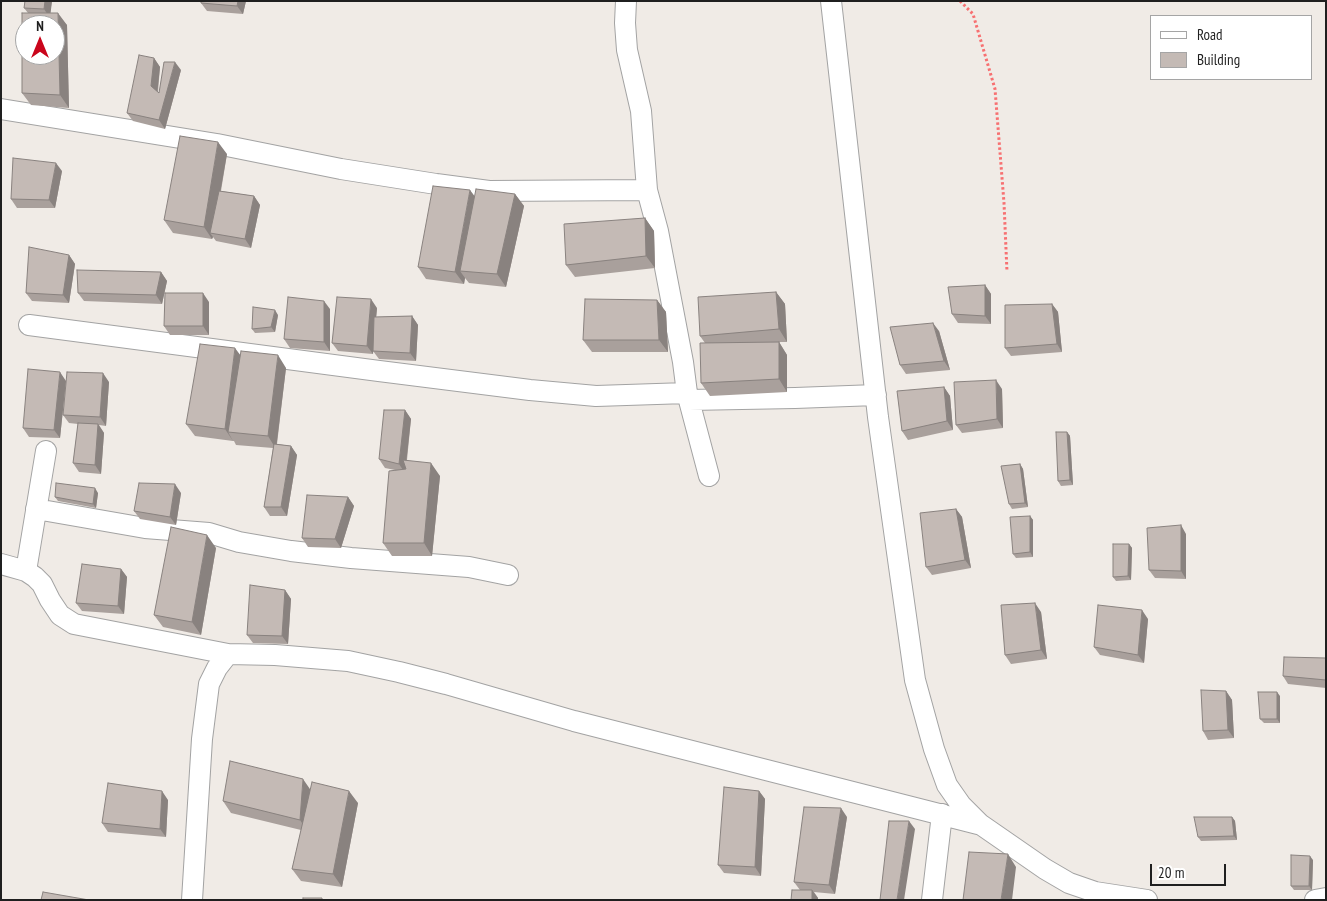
<!DOCTYPE html>
<style>
body{margin:0}
#map{position:relative;width:1327px;height:901px;overflow:hidden;background:#f0ebe6;font-family:"PT Sans Narrow",sans-serif}
canvas{display:block}
.frame{position:absolute;inset:0;border:2px solid #1f1f1f;pointer-events:none}
.legend{position:absolute;left:1150px;top:15px;width:162px;height:65px;box-sizing:border-box;background:#fff;border:1px solid #a5a5a5;margin:0;padding:6px 9px;list-style:none;font-size:15px;color:#1f1f1f}
.legend li{display:flex;align-items:center;gap:10px;height:25px}
.legend b{width:25px;border:1px solid #a5a5a5}
.north{position:absolute;left:15px;top:15px;width:50px;height:50px;box-sizing:border-box;background:#fff;border:1px solid #a5a5a5;border-radius:50%;rotate:0deg;font-size:14px;font-weight:700;line-height:20px;text-align:center;color:#1f1f1f}
.north::after{content:'';display:block;margin:auto;width:18px;height:22px;background:#ca051b;clip-path:polygon(50% 0,100% 100%,50% 72%,0 100%)}
.scale{position:absolute;left:1150px;top:864px;width:76px;height:22px;box-sizing:border-box;border:2px solid #1f1f1f;border-top:0;padding-left:6px;font-size:15px;line-height:18px;white-space:nowrap;color:#1f1f1f;-webkit-text-stroke:4px #fff;paint-order:stroke}
</style>
<div id="map">
<canvas width="1327" height="901"></canvas>
<div class="frame"></div>
<ul class="legend">
<li><b style="height:6px;background:#fff"></b>Road</li>
<li><b style="height:14px;background:#c4bab5"></b>Building</li>
</ul>
<div class="north">N</div>
<div class="scale">20 m</div>
</div>
<script>
const ctx = document.querySelector('canvas').getContext('2d');
ctx.lineJoin = 'round';
const toPath = rows => new Path2D(rows.map(r => 'M' + r).join(''));
function stroke(path, color, width, dash) { ctx.strokeStyle = color; ctx.lineWidth = width; ctx.lineCap = dash ? 'butt' : 'round'; ctx.setLineDash(dash || []); ctx.stroke(path); }
function paint(path, color) { ctx.fillStyle = color; ctx.fill(path, 'evenodd'); }
const path = toPath([
 [960,1,973,14,995,89,1004,203,1007,272]
]);
const street = toPath([
 [626,1,625,23,627,50,641,111,647,190,658,231,683,362,687,393,709,476],
 [831,1,878,417,915,680,934,749,947,785,961,805,980,824,1045,869,1069,883,1095,892,1147,900],
 [1,109,217,144,341,169,436,184,489,191,647,190],
 [29,325,379,371,530,390,596,396,687,393],
 [689,400,795,398,876,395],
 [36,509,145,528,209,533,239,542,291,551,351,558,469,567,508,575],
 [1,564,26,571,35,577,42,584,50,600,60,615,74,624,228,654,275,655,348,661,399,672,446,684,574,721,978,824],
 [26,571,46,451],
 [192,900,202,739,209,684,217,668,228,654],
 [932,900,942,814],
 [1315,900,1326,898]
]);
const wall = toPath([
 [25,1,52,1,50,13,67,25,69,108,31,105,22,93,28,13,24,8],
 [201,1,246,1,243,14,207,11,201,3],
 [154,58,160,67,158,92,159,93,181,70,165,129,133,121,127,113],
 [227,154,221,191,254,196,260,205,251,248,216,241,213,237,212,239,173,233,164,220],
 [62,171,55,208,17,208,11,199],
 [515,194,524,206,506,287,469,283,465,278,464,284,426,279,418,267],
 [645,218,654,231,655,268,575,277,566,265],
 [69,255,75,264,69,303,32,301,26,293],
 [161,272,167,281,162,304,84,301,78,293],
 [985,285,991,294,991,324,958,323,952,314],
 [776,292,785,304,787,342,779,342,787,355,787,392,710,396,701,383,705,343,700,336],
 [657,300,666,312,668,352,592,352,583,340],
 [209,302,209,335,170,335,164,326],
 [1052,304,1058,312,1062,352,1011,356,1005,348],
 [377,308,376,317,412,316,418,325,416,361,379,359,373,351,373,354,338,351,332,343],
 [330,309,330,351,290,348,284,339],
 [278,315,275,332,255,333,252,329],
 [939,331,950,370,906,374,900,365],
 [240,355,286,368,277,444,291,446,297,455,287,516,270,516,264,507,273,448,236,445,234,441,233,441,195,436,186,424],
 [66,381,60,438,29,437,23,428],
 [109,382,106,426,99,425,104,433,101,474,79,472,73,463,78,424,69,423,63,415],
 [944,387,950,396,953,430,908,440,902,431],
 [1002,389,1003,428,962,433,956,425],
 [405,410,411,419,407,460,440,476,432,556,392,556,383,543,395,470,385,468,379,459],
 [1067,432,1070,436,1073,485,1061,486,1058,481],
 [1020,464,1023,469,1028,507,1012,509,1009,504],
 [98,493,96,508,58,501,55,497],
 [181,493,176,525,140,519,134,511],
 [348,497,354,506,341,548,308,547,302,538],
 [956,509,962,517,971,568,932,575,926,567],
 [1030,516,1033,520,1033,557,1016,558,1013,554],
 [1186,534,1186,579,1155,578,1149,570],
 [1129,544,1132,548,1131,580,1116,581,1113,577],
 [216,548,201,635,163,627,154,615],
 [121,569,127,577,124,614,82,611,76,603],
 [285,590,291,599,288,644,253,643,247,635],
 [1041,612,1047,659,1011,664,1005,655],
 [1148,619,1144,663,1100,655,1094,647],
 [1326,658,1326,688,1288,684,1283,676],
 [1226,691,1232,700,1234,738,1208,740,1203,731],
 [1280,696,1280,723,1264,723,1260,719],
 [311,790,358,803,342,887,301,881,292,869,301,830,231,813,223,801],
 [759,791,765,799,761,876,724,873,718,865],
 [168,800,166,837,108,832,102,823],
 [847,817,835,894,814,892,818,898,818,900,791,900,800,890,794,882],
 [1232,817,1235,821,1237,840,1201,841,1198,837],
 [1313,860,1312,890,1294,890,1291,886]
]);
const shadedWall = toPath([
 [45,1,52,1,50,18,44,9],
 [238,1,246,1,243,14,237,6],
 [58,13,67,25,69,108,60,95],
 [154,58,160,67,157,95,151,86],
 [175,62,181,70,165,129,159,120],
 [218,142,227,154,213,233,210,233,213,237,212,239,204,227],
 [56,163,62,171,55,208,49,200],
 [470,190,479,202,460,271,465,278,464,284,455,272],
 [515,194,524,206,506,287,497,274],
 [254,196,260,205,251,248,245,239],
 [645,218,654,231,655,268,646,256],
 [69,255,75,264,69,303,63,295],
 [161,272,167,281,162,304,156,295],
 [985,285,991,294,991,324,985,316],
 [776,292,785,304,787,342,779,329],
 [203,293,209,302,209,335,203,326],
 [371,299,377,308,373,354,367,346],
 [657,300,666,312,668,352,659,340],
 [324,301,330,309,330,351,324,342],
 [1052,304,1058,312,1062,352,1057,344],
 [275,310,278,315,275,332,271,327],
 [412,316,418,325,416,361,410,353],
 [933,323,939,331,950,370,944,361],
 [779,342,787,355,787,392,779,379],
 [235,348,244,360,228,432,233,441,225,429],
 [278,355,286,368,276,449,268,436],
 [60,372,66,381,60,438,54,430],
 [103,373,109,382,106,426,100,417],
 [996,380,1002,389,1003,428,997,419],
 [944,387,950,396,953,430,947,421],
 [405,410,411,419,405,473,399,464],
 [98,424,104,433,101,474,95,465],
 [1067,432,1070,436,1073,485,1070,480],
 [291,446,297,455,287,516,281,507],
 [431,463,440,476,432,556,424,543],
 [1020,464,1023,469,1028,507,1025,503],
 [175,484,181,493,176,525,170,517],
 [95,488,98,493,96,508,93,504],
 [348,497,354,506,341,548,335,539],
 [956,509,962,517,971,568,965,560],
 [1030,516,1033,520,1033,557,1030,552],
 [1181,525,1186,534,1186,579,1181,571],
 [207,535,216,548,201,635,192,622],
 [1129,544,1132,548,1131,580,1128,576],
 [121,569,127,577,124,614,118,606],
 [285,590,291,599,288,644,282,636],
 [1035,603,1041,612,1047,659,1041,650],
 [1142,610,1148,619,1144,663,1138,655],
 [1226,691,1232,700,1234,738,1228,730],
 [1277,692,1280,696,1280,723,1277,719],
 [303,779,312,792,308,832,300,820],
 [162,791,168,800,166,837,160,829],
 [349,791,358,803,342,887,333,874],
 [759,791,765,799,761,876,755,867],
 [841,808,847,817,835,894,829,885],
 [1232,817,1235,821,1237,840,1234,836],
 [909,821,915,829,904,900,897,900],
 [1008,854,1016,867,1012,900,1001,900],
 [1310,856,1313,860,1312,890,1309,886],
 [812,890,818,898,818,900,812,900]
]);
const building = toPath([
 [25,1,45,1,44,9,24,8,25,1],
 [201,1,238,1,237,6,201,3,201,1],
 [22,13,58,13,60,95,22,93,22,13],
 [25,25,55,25,55,55,25,55,25,25],
 [139,55,154,58,151,86,159,93,164,62,175,62,159,120,127,113,139,55],
 [180,136,218,142,204,227,164,220,180,136],
 [13,158,56,163,49,200,11,199,13,158],
 [433,186,470,190,455,272,418,267,433,186],
 [476,189,515,194,497,274,460,271,476,189],
 [219,191,254,196,245,239,210,233,219,191],
 [645,218,646,256,566,265,564,224,645,218],
 [29,247,69,255,63,295,26,293,29,247],
 [77,270,161,272,156,295,78,293,77,270],
 [985,285,985,316,952,314,948,287,985,285],
 [776,292,779,329,700,336,698,297,776,292],
 [165,293,203,293,203,326,164,326,165,293],
 [288,297,324,301,324,342,284,339,288,297],
 [337,297,371,299,367,346,332,343,337,297],
 [585,299,657,300,659,340,583,340,585,299],
 [1052,304,1057,344,1005,348,1005,305,1052,304],
 [253,307,275,310,271,327,252,329,253,307],
 [412,316,410,353,373,351,374,317,412,316],
 [933,323,944,361,900,365,890,327,933,323],
 [779,342,779,379,701,383,700,343,779,342],
 [200,344,235,348,225,429,186,424,200,344],
 [241,351,278,355,268,436,228,432,241,351],
 [28,369,60,372,54,430,23,428,28,369],
 [67,372,103,373,100,417,63,415,67,372],
 [996,380,997,419,956,425,954,382,996,380],
 [944,387,947,421,902,431,897,391,944,387],
 [384,410,405,410,399,464,379,459,384,410],
 [78,423,98,424,95,465,73,463,78,423],
 [1056,432,1067,432,1070,480,1058,481,1056,432],
 [274,444,291,446,281,507,264,507,274,444],
 [403,460,431,463,424,543,383,543,389,471,406,469,403,460],
 [1020,464,1025,503,1009,504,1001,466,1020,464],
 [56,483,95,488,93,504,55,497,56,483],
 [139,483,175,484,170,517,134,511,139,483],
 [307,495,348,497,335,539,302,538,307,495],
 [956,509,965,560,926,567,920,513,956,509],
 [1030,516,1030,552,1013,554,1010,517,1030,516],
 [1181,525,1181,571,1149,570,1147,528,1181,525],
 [171,527,207,535,192,622,154,615,171,527],
 [1113,544,1129,544,1128,576,1113,577,1113,544],
 [82,564,121,569,118,606,76,603,82,564],
 [250,585,285,590,282,636,247,635,250,585],
 [1035,603,1041,650,1005,655,1001,605,1035,603],
 [1098,605,1142,610,1138,655,1094,647,1098,605],
 [1284,657,1326,658,1326,680,1283,676,1284,657],
 [1201,690,1226,691,1228,730,1203,731,1201,690],
 [1258,692,1277,692,1277,719,1260,719,1258,692],
 [230,761,303,779,300,820,223,801,230,761],
 [312,782,349,791,333,874,292,869,312,782],
 [108,783,162,791,160,829,102,823,108,783],
 [724,787,759,791,755,867,718,865,724,787],
 [804,807,841,808,829,885,794,882,804,807],
 [1194,817,1232,817,1234,836,1198,837,1194,817],
 [889,821,909,821,897,900,880,900,889,821],
 [969,852,1008,854,1001,900,963,900,969,852],
 [1291,855,1310,856,1309,886,1291,886,1291,855],
 [792,890,812,890,812,900,791,900,792,890],
 [43,892,89,900,41,900,43,892],
 [303,898,322,898,322,900,303,900,303,898]
]);
stroke(street, '#a3a3a3', 22);
stroke(path, '#f77071', 3, [2.5, 2.5]);
stroke(street, '#fff', 20);
paint(wall, '#a9a09c');
paint(shadedWall, '#89827f');
paint(building, '#c4bab5');
stroke(building, '#89827f', 1);
</script>
